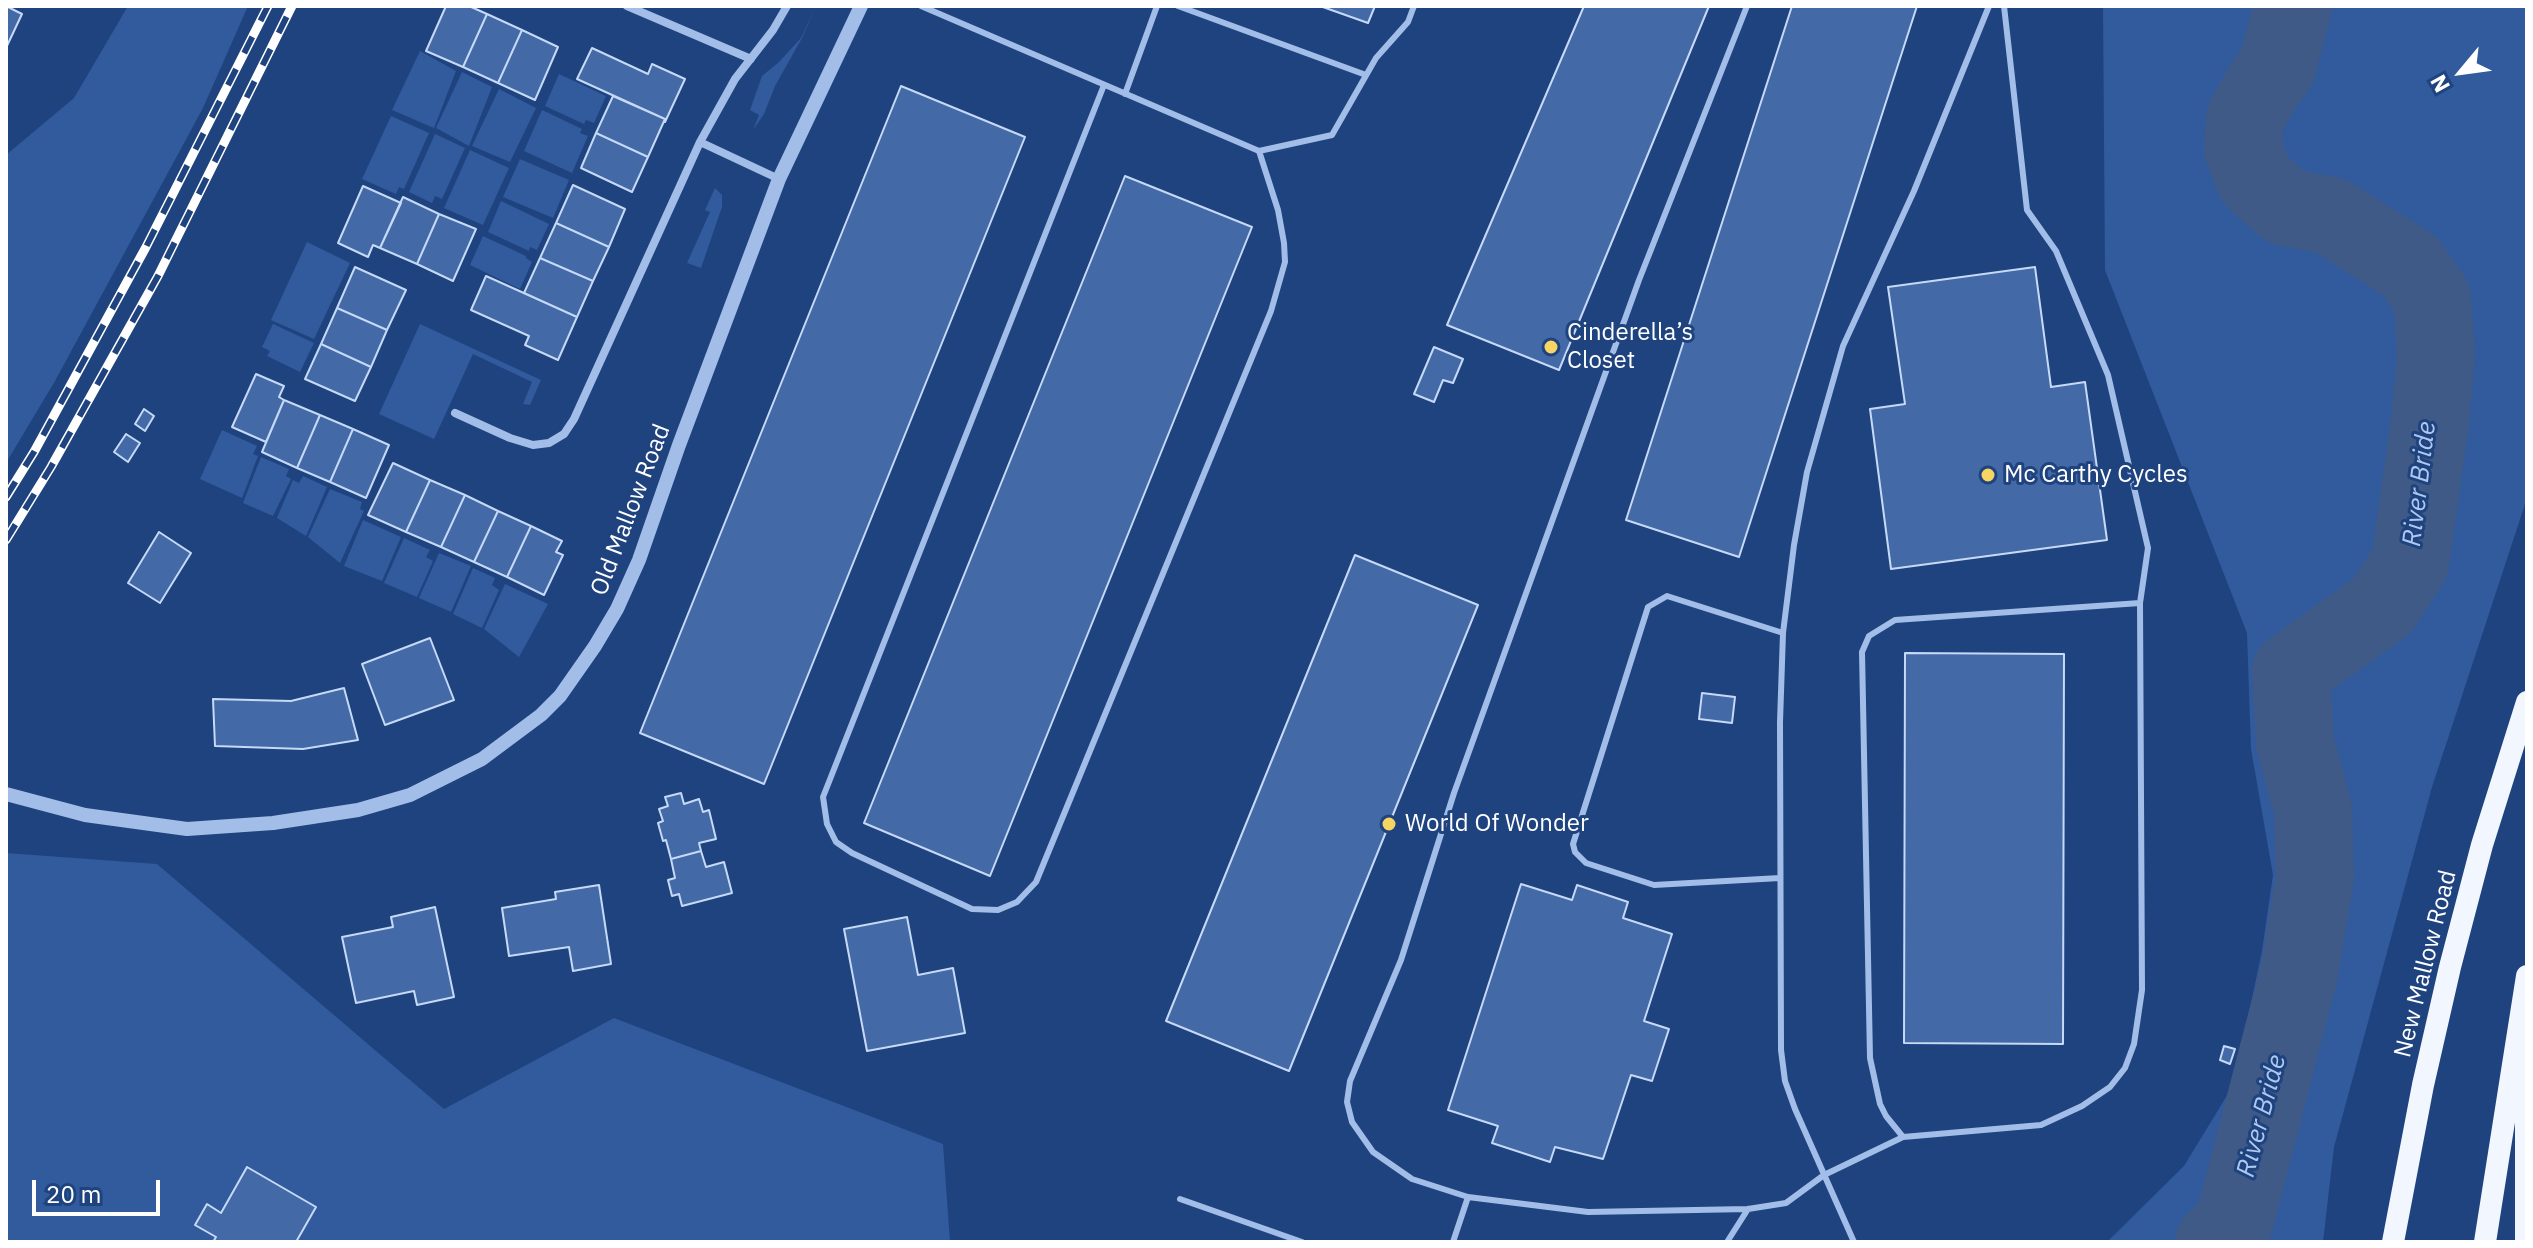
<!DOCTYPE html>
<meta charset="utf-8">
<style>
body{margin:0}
#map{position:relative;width:2533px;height:1248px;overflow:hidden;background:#1f437f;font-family:"IBM Plex Sans",sans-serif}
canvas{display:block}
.frame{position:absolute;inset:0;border:8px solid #fff;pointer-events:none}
.north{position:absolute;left:2421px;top:32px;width:80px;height:80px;-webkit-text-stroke:6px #1f437f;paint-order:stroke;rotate:241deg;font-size:22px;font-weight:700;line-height:32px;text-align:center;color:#fff}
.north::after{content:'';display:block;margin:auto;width:28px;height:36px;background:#fff;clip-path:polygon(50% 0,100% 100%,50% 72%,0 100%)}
.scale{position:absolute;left:32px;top:1180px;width:128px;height:36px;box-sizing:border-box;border:4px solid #fff;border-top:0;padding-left:10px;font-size:24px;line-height:28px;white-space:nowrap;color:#fff;-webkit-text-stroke:6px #1f437f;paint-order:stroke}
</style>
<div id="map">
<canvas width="2533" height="1248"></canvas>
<div class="frame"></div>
<div class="north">N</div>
<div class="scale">20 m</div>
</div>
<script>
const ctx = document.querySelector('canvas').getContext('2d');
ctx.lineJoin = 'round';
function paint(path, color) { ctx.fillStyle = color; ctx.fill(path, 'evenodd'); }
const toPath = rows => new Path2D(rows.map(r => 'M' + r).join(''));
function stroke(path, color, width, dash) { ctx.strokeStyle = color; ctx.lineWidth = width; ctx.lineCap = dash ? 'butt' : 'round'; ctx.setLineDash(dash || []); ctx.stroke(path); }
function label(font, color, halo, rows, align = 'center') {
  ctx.font = font + ' "IBM Plex Sans",sans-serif'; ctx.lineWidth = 6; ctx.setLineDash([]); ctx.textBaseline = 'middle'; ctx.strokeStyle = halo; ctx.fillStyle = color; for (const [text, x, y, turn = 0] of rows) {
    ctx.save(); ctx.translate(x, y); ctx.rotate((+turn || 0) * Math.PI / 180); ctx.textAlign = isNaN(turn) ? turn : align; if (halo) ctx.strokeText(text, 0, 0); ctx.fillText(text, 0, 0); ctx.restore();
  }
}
const green = toPath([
 [128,6,248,6,203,108,55,381,6,463,6,155,74,98],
 [816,6,802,38,775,86,764,114,753,130,759,115,750,110,762,76,779,62,801,38],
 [2103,6,2527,6,2527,498,2432,787,2334,1147,2323,1242,2107,1242,2184,1166,2234,1084,2262,951,2273,875,2251,749,2247,633,2105,270],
 [420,51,456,71,434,128,392,110],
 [462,72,492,87,469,146,436,128],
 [559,74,606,96,594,123,586,120,584,124,545,106],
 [499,89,536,108,510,162,472,146],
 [542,110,582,129,580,133,588,136,572,173,524,151],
 [391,116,429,133,404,189,399,187,396,194,362,179],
 [435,134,465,148,442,199,435,196,432,203,409,192],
 [470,150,509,168,483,225,444,208],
 [520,159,569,180,553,218,503,197],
 [715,188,722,195,722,207,701,268,687,263,710,212,705,210],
 [501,201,549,224,537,250,530,247,529,251,488,232],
 [483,236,526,256,526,258,532,262,520,289,470,265],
 [307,242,350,263,314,339,271,320],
 [273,324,314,343,300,372,267,356,270,351,262,347],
 [420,324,541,380,530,405,523,404,532,382,473,354,434,439,379,414],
 [222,430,257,446,253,454,258,456,242,498,200,479],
 [261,457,289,469,286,476,291,479,273,516,243,503],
 [303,476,327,487,306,536,277,518,293,480,299,483],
 [330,489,362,502,360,509,364,511,340,563,308,537],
 [363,520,401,537,382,581,344,566],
 [404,538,430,550,426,557,433,561,417,597,384,583],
 [439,553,471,566,451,612,419,598],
 [473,568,495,578,492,585,499,590,482,628,453,614],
 [505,584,548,604,519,657,484,629],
 [6,853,157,864,444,1109,614,1018,943,1144,950,1242,6,1242]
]);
const river = toPath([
 [2214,1242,2234,1223,2299,973,2315,877,2313,810,2295,742,2291,671,2382,606,2410,563,2430,421,2436,355,2432,298,2410,266,2331,216,2286,207,2255,180,2243,149,2245,118,2263,86,2277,67,2293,6]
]);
const building = toPath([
 [6,6,22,14,6,48,6,6],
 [446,6,469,6,487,14,463,67,426,51,446,6],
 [1320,6,1375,6,1368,23,1320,6],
 [1584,6,1709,6,1559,370,1447,325,1584,6],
 [1792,6,1917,6,1739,557,1626,520,1792,6],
 [487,14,522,30,498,83,463,67,487,14],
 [522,30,558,47,535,100,498,83,522,30],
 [592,48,648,74,652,64,685,79,665,122,665,119,577,79,592,48],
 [901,86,1025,137,764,784,640,733,901,86],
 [613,96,665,119,648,157,596,133,613,96],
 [596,133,648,157,632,192,581,168,596,133],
 [1125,176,1252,227,990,876,864,823,1125,176],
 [573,185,625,209,609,247,556,223,573,185],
 [363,186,401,203,380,248,373,245,368,257,338,243,363,186],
 [403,197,439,214,417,264,380,248,403,197],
 [439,214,476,229,453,281,417,264,439,214],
 [556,223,609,247,593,281,540,258,556,223],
 [540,258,593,281,577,317,524,293,540,258],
 [355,267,406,290,387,330,337,308,355,267],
 [2035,267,2051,387,2085,382,2107,540,1891,569,1870,409,1905,404,1888,287,2035,267],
 [486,276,577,317,558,360,525,345,529,336,471,310,486,276],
 [337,308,387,330,371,367,321,344,337,308],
 [321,344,371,367,355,401,305,379,321,344],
 [1434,347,1463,359,1453,383,1443,380,1434,402,1414,394,1434,347],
 [256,374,284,386,279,397,284,400,266,442,232,427,256,374],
 [284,400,320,415,297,468,262,452,284,400],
 [144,409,154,416,145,431,135,424,144,409],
 [320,415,353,429,330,482,297,468,320,415],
 [353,429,389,445,366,498,330,482,353,429],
 [126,434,140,443,128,462,114,452,126,434],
 [393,463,430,480,406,532,368,515,393,463],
 [430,480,465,495,441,547,406,532,430,480],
 [465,495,498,511,474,562,441,547,465,495],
 [498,511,531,526,507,577,474,562,498,511],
 [531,526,562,541,556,552,563,555,544,595,507,577,531,526],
 [159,532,191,553,160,603,128,583,159,532],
 [1355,555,1478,605,1289,1071,1166,1021,1355,555],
 [430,638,454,700,385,725,362,664,430,638],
 [1905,653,2064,654,2063,1044,1904,1043,1905,653],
 [344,688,358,740,303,749,215,746,213,699,291,701,344,688],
 [1702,693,1735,697,1732,723,1699,719,1702,693],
 [681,793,684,804,699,799,703,812,709,810,716,839,699,843,701,851,671,859,666,840,663,841,658,823,663,821,659,809,668,806,665,797,681,793],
 [701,851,706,867,724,862,732,893,682,906,679,894,672,896,668,880,675,878,671,859,701,851],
 [1521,884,1572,900,1577,885,1628,902,1623,918,1672,934,1644,1021,1669,1029,1652,1081,1631,1075,1603,1159,1555,1147,1550,1162,1492,1143,1498,1126,1448,1110,1521,884],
 [599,885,611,964,573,971,569,947,509,956,502,908,556,899,555,892,599,885],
 [435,907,454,997,417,1005,414,991,356,1003,342,937,393,927,391,917,435,907],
 [907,917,918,975,953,968,965,1033,867,1051,844,929,907,917],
 [2224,1046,2235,1049,2230,1064,2220,1060,2224,1046],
 [247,1167,316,1207,296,1242,213,1242,216,1237,195,1225,207,1204,221,1213,247,1167]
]);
const service = toPath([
 [921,6,1259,151,1332,135,1376,58,1408,22,1414,6],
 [1178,6,1366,75],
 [1747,6,1639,280,1454,793,1401,960,1350,1081,1347,1102,1352,1122,1373,1152,1412,1179,1468,1197,1588,1212,1748,1209,1786,1203,1824,1175,1903,1137,2041,1125,2082,1106,2110,1087,2125,1068,2134,1044,2142,990,2140,603,2148,548,2108,375,2056,251,2027,210,2004,6],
 [1104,85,823,797,827,824,836,842,852,853,972,909,998,910,1017,902,1036,882,1271,311,1285,262,1284,243,1278,210,1259,151],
 [1125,94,1157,6],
 [1780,878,1654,885,1586,863,1575,852,1573,844,1648,607,1667,596,1783,633],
 [1903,1137,1886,1116,1880,1104,1870,1058,1862,652,1869,636,1895,620,2140,603],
 [1180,1199,1302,1242],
 [1453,1242,1468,1197],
 [1727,1242,1748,1209],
 [1854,1242,1795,1109,1785,1081,1781,1050,1780,722,1783,633,1794,545,1807,472,1843,346,1914,191,1989,6]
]);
const minor = toPath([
 [627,6,751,59],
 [779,179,700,142,735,79,773,30,787,6],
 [455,413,510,438,533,445,549,443,564,434,574,419,700,142]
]);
const tertiary = toPath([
 [6,794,85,815,187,829,273,823,358,810,410,795,482,759,541,715,560,696,595,646,617,609,639,560,679,445,779,179,861,6]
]);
const trunk = toPath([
 [2526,1049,2526,1242],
 [2393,1242,2423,1085,2450,967,2482,845,2527,702],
 [2485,1242,2527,976]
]);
const rail = toPath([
 [6,497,34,452,146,247,268,6],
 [6,540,51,467,158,276,292,6]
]);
const markers = [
 [1551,347,8,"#f7d562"],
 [1988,475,8,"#f7d562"],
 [1389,824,8,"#f7d562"]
];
const poiNames = [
 ["Cinderella’s",1567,333],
 ["Closet",1567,361],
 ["Mc Carthy Cycles",2004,475],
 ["World Of Wonder",1405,824]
];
const streetNames = [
 ["Old Mallow Road",631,510,-69],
 ["New Mallow Road",2426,964,-76]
];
const waterNames = [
 ["River Bride",2420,484,-83],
 ["River Bride",2262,1116,-75]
];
paint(green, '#315b9d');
stroke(river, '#3f5a87', 78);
paint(building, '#436aa7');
stroke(building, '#c6d9f6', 2);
stroke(service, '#a2bee8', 6);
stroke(minor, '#a2bee8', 8);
stroke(tertiary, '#a2bee8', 14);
stroke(trunk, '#f2f6fe', 22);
stroke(rail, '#fff', 9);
stroke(rail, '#1f437f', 6, [18]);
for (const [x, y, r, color] of markers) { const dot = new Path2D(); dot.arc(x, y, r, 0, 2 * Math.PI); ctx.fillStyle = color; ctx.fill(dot); stroke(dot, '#1f437f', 3); }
label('24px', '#fff', '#1f437f', poiNames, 'left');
label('24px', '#fff', '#1f437f', streetNames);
label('italic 26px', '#aec8f0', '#1f437f', waterNames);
</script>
